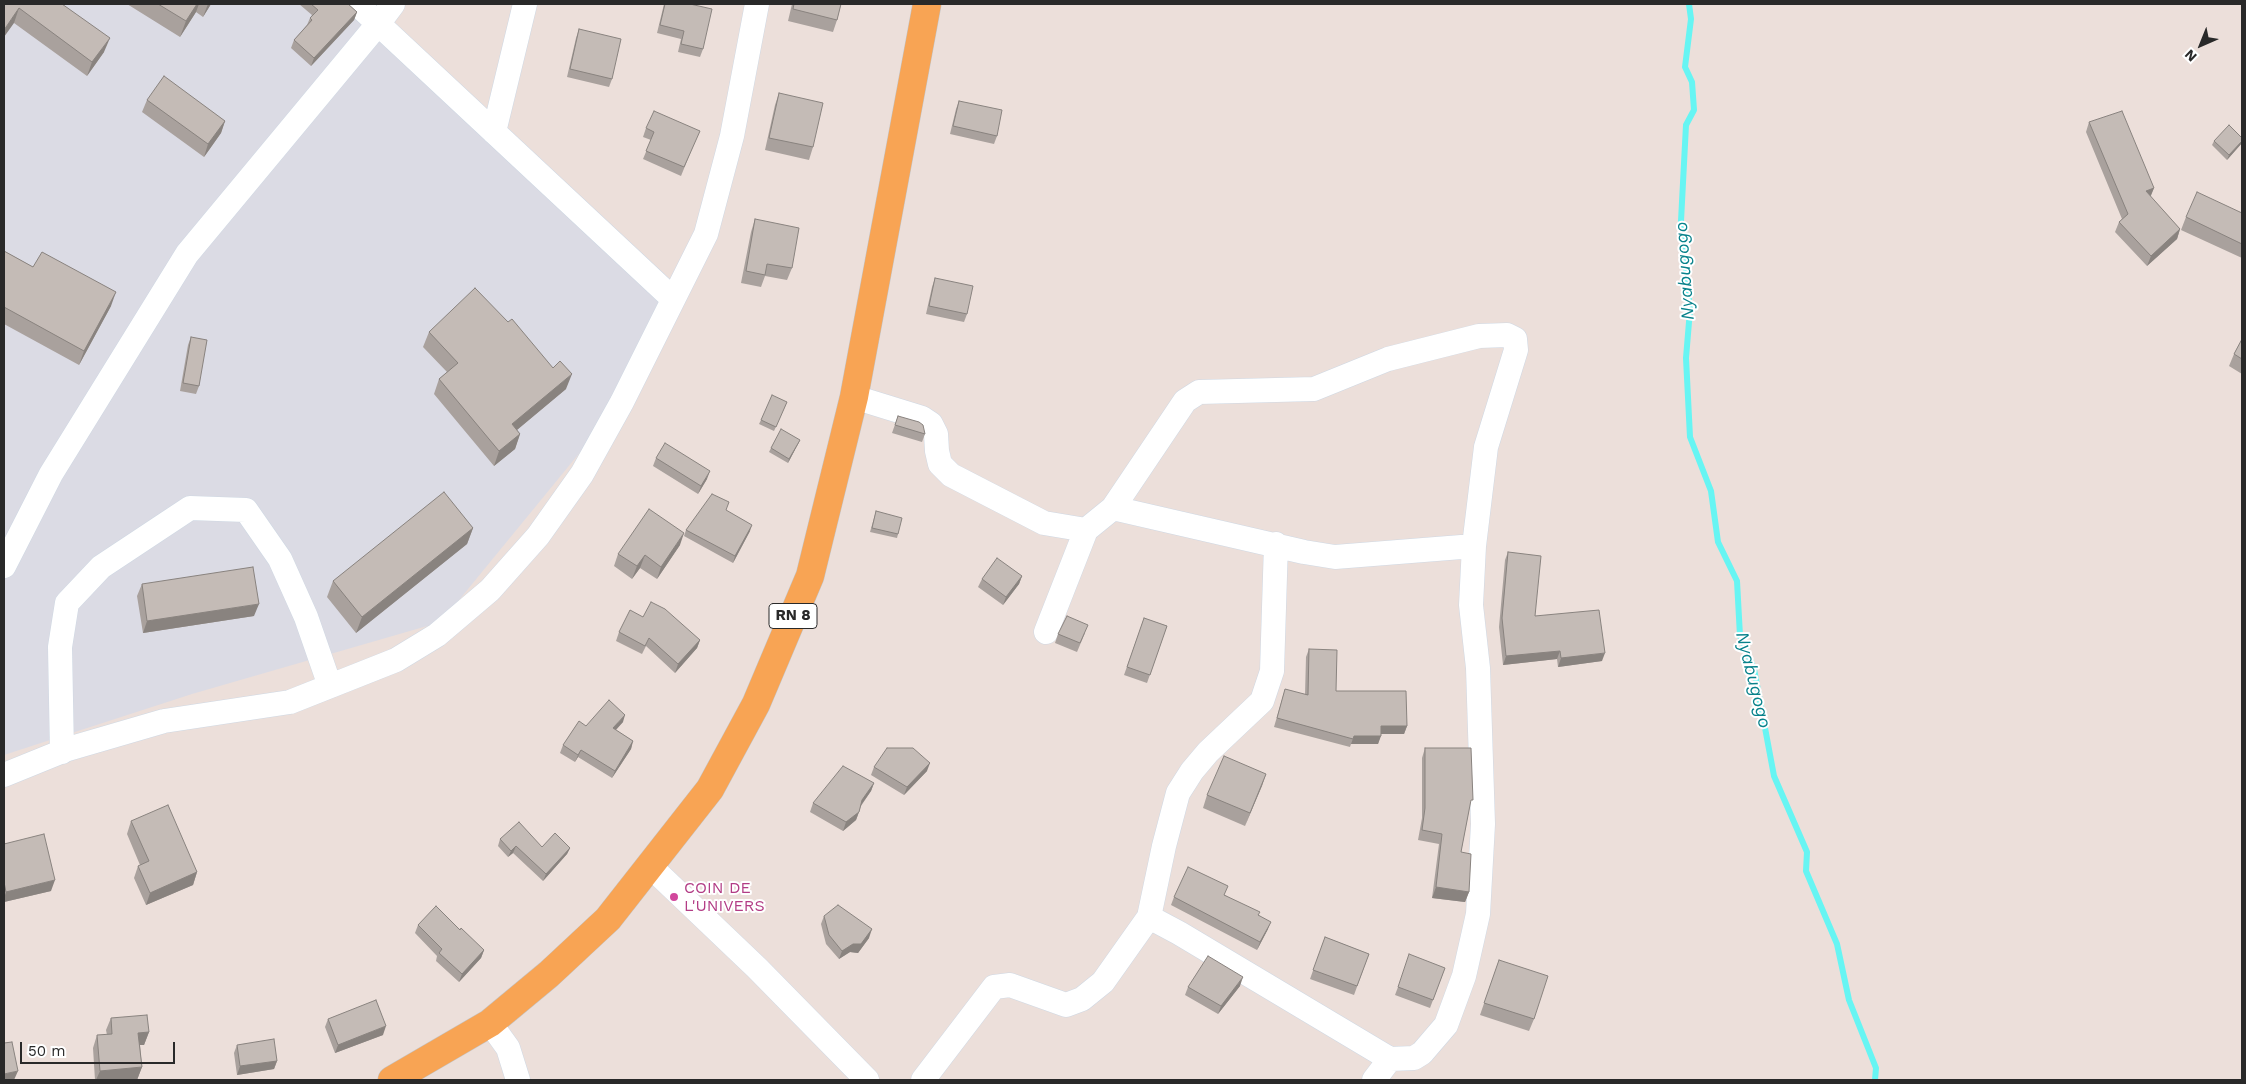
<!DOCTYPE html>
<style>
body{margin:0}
#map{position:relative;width:2246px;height:1084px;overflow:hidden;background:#ecdfda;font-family:"Work Sans",sans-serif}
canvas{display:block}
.frame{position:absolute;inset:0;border:5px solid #292929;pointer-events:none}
.north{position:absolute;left:2176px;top:20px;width:50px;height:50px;-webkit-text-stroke:4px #fff;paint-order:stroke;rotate:224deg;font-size:14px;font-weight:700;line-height:20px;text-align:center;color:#292929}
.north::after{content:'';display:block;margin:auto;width:18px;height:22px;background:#292929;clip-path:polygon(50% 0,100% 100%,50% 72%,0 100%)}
.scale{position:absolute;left:20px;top:1042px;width:155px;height:22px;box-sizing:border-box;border:2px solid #292929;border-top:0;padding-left:6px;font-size:15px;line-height:18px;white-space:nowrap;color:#292929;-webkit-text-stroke:4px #fff;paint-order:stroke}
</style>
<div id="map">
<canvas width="2246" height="1084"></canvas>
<div class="frame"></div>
<div class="north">N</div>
<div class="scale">50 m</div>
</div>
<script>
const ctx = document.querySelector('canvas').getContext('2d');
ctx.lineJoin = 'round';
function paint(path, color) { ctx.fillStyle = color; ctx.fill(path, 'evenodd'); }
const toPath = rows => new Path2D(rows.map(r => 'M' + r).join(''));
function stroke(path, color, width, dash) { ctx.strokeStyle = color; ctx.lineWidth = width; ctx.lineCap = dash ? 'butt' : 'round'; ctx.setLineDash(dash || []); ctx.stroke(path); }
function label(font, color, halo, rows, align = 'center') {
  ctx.font = font + ' "Work Sans",sans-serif'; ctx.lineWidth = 4; ctx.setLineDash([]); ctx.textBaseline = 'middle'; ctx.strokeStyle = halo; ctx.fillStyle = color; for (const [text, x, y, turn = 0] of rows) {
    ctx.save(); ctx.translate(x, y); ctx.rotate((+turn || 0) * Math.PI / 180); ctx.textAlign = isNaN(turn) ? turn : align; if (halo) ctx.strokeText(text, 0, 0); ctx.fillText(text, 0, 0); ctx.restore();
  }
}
const industrial = toPath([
 [4,4,352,4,662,304,595,434,441,622,192,694,4,755]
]);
const stream = toPath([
 [1689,4,1691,19,1685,67,1692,82,1694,110,1686,125,1681,221,1690,310,1686,358,1690,437,1711,491,1718,542,1737,581,1740,636,1754,669,1774,776,1807,852,1806,871,1837,944,1849,1000,1876,1068,1875,1080]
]);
const minor = toPath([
 [357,4,673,299],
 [494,132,525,4],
 [854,397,922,418,931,424,936,434,937,451,940,464,951,475,1044,523,1086,530],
 [1113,508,1304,552,1335,557,1474,546,1471,605,1478,668,1483,824,1478,914,1464,976,1446,1025,1422,1053,1414,1058,1390,1059],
 [4,566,51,474,187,254,378,24,393,4],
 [1046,632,1086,530,1113,508,1185,401,1199,392,1314,389,1388,359,1479,336,1507,335,1515,339,1516,350,1486,447,1474,546],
 [62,752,60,647,67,603,101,567,190,508,246,510,280,559,306,617,330,686],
 [4,775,68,749,164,721,290,702,396,660,437,635,490,590,538,536,582,474,622,402,706,234,732,136,757,4],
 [650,866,757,968,867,1080],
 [1149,917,1179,933,1390,1059,1374,1080],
 [490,1023,508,1048,518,1080],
 [923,1080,994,987,1010,985,1066,1005,1082,999,1103,982,1149,917,1164,846,1178,793,1192,771,1208,752,1262,701,1272,671,1276,544]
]);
const major = toPath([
 [392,1080,490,1023,549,974,608,919,710,789,756,704,810,576,854,397,927,4]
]);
const wall = toPath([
 [4,4,62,4,104,52,87,76,14,23],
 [127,4,211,4,203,17,196,12,180,37],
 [299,4,348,4,357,12,354,20,311,66,291,48,294,40,307,25,310,18,312,15],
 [664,4,690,4,703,49,700,57,678,52,681,39,657,33],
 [792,4,841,4,837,20,833,32,788,21],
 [579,29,612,79,609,87,567,77,576,38],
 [779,93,813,147,809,160,765,150,775,105],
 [147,100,225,121,221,133,204,157,142,112],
 [959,101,997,136,994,144,950,134,956,109],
 [2089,122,2154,188,2150,196,2180,229,2177,239,2147,266,2115,232,2119,222,2122,219,2086,132],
 [646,128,696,139,681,176,643,159,651,140,643,137],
 [2214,141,2242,143,2227,160,2212,145],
 [2242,213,2242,258,2181,230,2186,217],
 [755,219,792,268,787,280,765,276,761,287,741,283,751,232],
 [4,251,33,267,111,306,79,365,4,324],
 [935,278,967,314,964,322,926,314,932,287],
 [429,332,566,389,517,430,520,434,515,449,494,466,434,394,439,379,447,372,423,347],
 [191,337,199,386,196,394,180,391,188,345],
 [2242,339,2242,374,2229,366,2234,354],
 [787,402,774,431,759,424,761,420],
 [898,416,925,434,922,442,892,433],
 [800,440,798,444,788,463,769,452,771,448],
 [656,458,707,479,698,494,653,466],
 [726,511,750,531,733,563,684,536,686,530],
 [876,511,898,534,897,538,870,532],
 [473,528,467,544,356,633,327,597,333,581],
 [680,545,657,579,640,568,632,579,614,566,618,554],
 [1508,552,1535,616,1602,661,1558,667,1557,659,1503,665,1499,627,1505,560],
 [1022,576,1019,584,1003,605,978,587,982,579],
 [142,584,254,616,143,633,137,596],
 [643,617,700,640,697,648,675,673,646,646,642,654,616,641,619,632],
 [1144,618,1167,626,1147,683,1124,675],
 [1085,633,1077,652,1055,643,1058,634],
 [1309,649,1336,691,1407,726,1404,734,1381,734,1378,744,1351,744,1350,747,1274,727,1285,689,1305,695,1306,657],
 [623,722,616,730,633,741,631,749,612,778,578,757,575,762,560,753,563,745,586,726],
 [1425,748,1469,810,1461,852,1469,892,1465,902,1432,898,1439,844,1418,840,1422,818,1422,758],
 [874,767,927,771,904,795,871,775],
 [1266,774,1245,826,1203,808,1207,795],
 [874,783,871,791,861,806,856,820,843,831,810,812,813,803],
 [131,821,197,872,193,885,146,905,134,878,138,866,140,865,127,834],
 [500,839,542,847,570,848,567,854,543,881,513,853,508,857,498,846],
 [4,844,51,891,4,902],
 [1225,895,1259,915,1268,929,1257,950,1171,905,1174,897],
 [824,916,869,938,858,953,850,952,839,959,826,944,821,924],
 [418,925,460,930,484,950,481,958,459,982,436,961,437,956,415,933],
 [1325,937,1369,954,1354,995,1310,979],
 [1499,960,1534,1019,1529,1031,1480,1015],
 [1445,968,1430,1008,1395,995,1398,987],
 [1240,986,1218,1014,1185,995,1188,987],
 [111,1018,149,1032,144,1045,140,1045,142,1067,137,1080,95,1080,93,1048,97,1035,107,1035,106,1030],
 [328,1019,383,1035,335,1053,325,1027],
 [237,1045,277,1061,274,1069,237,1075,234,1053]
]);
const shadedWall = toPath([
 [197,4,199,4,196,12,180,37,186,21],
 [208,4,211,4,203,17],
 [19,8,14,23,4,37,4,30],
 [357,12,354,20,311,66,314,58],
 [110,38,104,52,87,76,92,62],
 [225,121,221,133,204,157,208,144],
 [2242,141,2242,143,2227,160,2229,155],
 [2154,188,2150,198,2146,191],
 [2180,229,2177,239,2147,266,2151,256],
 [116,292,111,306,79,365,84,351],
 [572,374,566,389,506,439,512,424],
 [520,434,515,449,494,466,499,451],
 [800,440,798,444,788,463,789,459],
 [710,471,707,479,698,494,701,486],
 [752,525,750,531,733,563,735,556],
 [473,528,467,544,356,633,362,617],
 [684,533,680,545,657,579,661,567],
 [645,555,640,568,632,579,637,566],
 [1022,576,1019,584,1003,605,1006,597],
 [259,604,254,616,143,633,147,621],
 [700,640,697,648,675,673,678,664],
 [1560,651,1557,659,1503,665,1506,656],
 [1605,653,1602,661,1558,667,1561,658],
 [625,715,623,722,610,736,613,728],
 [1381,726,1407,726,1404,734,1378,734],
 [1354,736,1381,736,1378,744,1351,744],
 [633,741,631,749,612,778,615,771],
 [581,750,578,757,575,762,578,755],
 [930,763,927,771,904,795,907,787],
 [1266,774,1262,786,1245,826,1250,813],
 [874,783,871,791,859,808,862,800],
 [859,812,856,820,843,831,846,822],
 [516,846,513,853,508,857,511,851],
 [570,848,567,854,543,881,546,874],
 [197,872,193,885,146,905,150,893],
 [55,880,51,891,4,902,4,898,6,892],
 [1436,887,1469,892,1465,902,1432,898],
 [1271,922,1268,929,1257,950,1260,942],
 [872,929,869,938,858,953,850,952,839,959,842,951],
 [484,950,481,958,459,982,462,974],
 [1243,977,1240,986,1218,1014,1221,1006],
 [386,1026,383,1035,335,1053,338,1045],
 [149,1032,144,1045,134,1045,138,1033],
 [277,1061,274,1069,237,1075,240,1066],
 [142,1067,137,1080,96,1080,100,1071],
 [18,1071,14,1080,4,1080,4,1074]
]);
const building = toPath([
 [4,4,62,4,110,38,92,62,19,8,4,30,4,4],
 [158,4,197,4,186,21,158,4],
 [311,4,348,4,357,12,314,58,294,40,312,20,310,18,318,10,311,4],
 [665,4,690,4,712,9,703,49,681,44,684,31,660,25,665,4],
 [794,4,841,4,837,20,793,9,794,4],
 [579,29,621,39,612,79,570,69,579,29],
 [164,76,225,121,208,144,147,100,164,76],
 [779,93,823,103,813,147,769,138,779,93],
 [959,101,1002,110,997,136,953,126,959,101],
 [654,111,700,131,684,167,646,151,654,132,646,128,654,111],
 [2122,111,2154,188,2146,191,2180,229,2151,256,2119,222,2128,214,2089,122,2122,111],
 [2229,125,2242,138,2242,141,2229,155,2214,141,2229,125],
 [2197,192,2242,213,2242,244,2186,217,2197,192],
 [755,219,799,228,792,268,767,264,765,275,746,271,755,219],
 [4,251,33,267,42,252,116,292,84,351,4,307,4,251],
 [935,278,973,286,967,314,929,306,935,278],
 [475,288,508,322,512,319,553,368,560,361,572,374,512,424,520,434,499,451,439,379,458,363,429,332,475,288],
 [191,337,207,340,199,386,183,383,191,337],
 [2242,339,2242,359,2234,354,2242,339],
 [772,395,787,402,776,427,761,420,772,395],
 [898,416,919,422,923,425,925,434,895,425,898,416],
 [781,429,800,440,789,459,771,448,781,429],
 [665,443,710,471,701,486,656,458,665,443],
 [444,492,473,528,362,617,333,581,444,492],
 [712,494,729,502,726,510,752,525,735,556,686,530,712,494],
 [649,509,684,533,661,567,645,555,637,566,618,554,649,509],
 [876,511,902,518,898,534,872,528,876,511],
 [1508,552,1541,556,1535,616,1599,610,1605,653,1561,658,1560,651,1506,656,1502,618,1508,552],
 [997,558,1022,576,1006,597,982,579,997,558],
 [253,567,259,604,147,621,142,584,253,567],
 [651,602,665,609,700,640,678,664,649,638,645,646,619,632,630,610,643,617,651,602],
 [1067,616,1088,625,1080,643,1058,634,1067,616],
 [1144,618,1167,626,1150,675,1127,667,1144,618],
 [1309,649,1337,650,1336,691,1406,691,1407,726,1381,726,1381,736,1354,736,1353,739,1277,718,1285,689,1308,695,1309,649],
 [609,700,625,715,613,728,633,741,615,771,581,750,578,755,563,745,579,721,586,726,609,700],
 [887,748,913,748,930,763,907,787,874,767,887,748],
 [1425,748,1471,748,1473,800,1471,800,1461,852,1471,854,1469,892,1436,887,1442,834,1422,830,1425,808,1425,748],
 [1224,756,1266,774,1250,813,1207,795,1224,756],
 [843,766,874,783,862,800,859,812,846,822,813,803,843,766],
 [168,805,197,872,150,893,138,866,149,861,131,821,168,805],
 [519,822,542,847,555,833,570,848,546,874,516,846,511,851,500,839,519,822],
 [44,834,55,880,6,892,4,882,4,844,44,834],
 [1188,867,1228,886,1224,895,1260,912,1258,915,1271,922,1260,942,1174,897,1188,867],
 [838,905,872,929,861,944,853,944,842,951,829,935,824,916,838,905],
 [436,906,460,930,461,928,484,950,462,974,439,953,442,949,418,925,436,906],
 [1325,937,1369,954,1357,986,1313,970,1325,937],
 [1409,954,1445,968,1433,1000,1398,987,1409,954],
 [1208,956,1243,977,1221,1006,1188,987,1208,956],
 [1499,960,1548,976,1534,1019,1484,1003,1499,960],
 [376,1000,386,1026,338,1045,328,1019,376,1000],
 [147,1015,149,1032,138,1033,142,1067,100,1071,97,1035,112,1034,111,1018,147,1015],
 [274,1039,277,1061,240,1066,237,1045,274,1039],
 [12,1042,18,1071,4,1074,4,1043,12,1042]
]);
const markers = [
 [674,897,5,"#d1479c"]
];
const shields = [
 [793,616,48]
];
const shieldNames = [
 ["RN 8",793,616]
];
const hotelNames = [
 ["COIN DE",684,888],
 ["L'UNIVERS",684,906]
];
const waterNames = [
 ["Nyabugogo",1685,271,-94],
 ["Nyabugogo",1753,680,76]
];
paint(industrial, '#dbdbe4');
stroke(stream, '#67f5f3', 6);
stroke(minor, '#cfd8e3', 25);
stroke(major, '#c3c3c3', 29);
stroke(minor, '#fff', 24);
stroke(major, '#f8a454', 28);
paint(wall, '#a9a19d');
paint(shadedWall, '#89837f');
paint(building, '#c4bbb6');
stroke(building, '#89837f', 1);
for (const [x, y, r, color] of markers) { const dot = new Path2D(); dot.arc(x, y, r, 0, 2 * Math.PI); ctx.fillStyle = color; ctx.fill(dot); stroke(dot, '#fff', 2); }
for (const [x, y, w] of shields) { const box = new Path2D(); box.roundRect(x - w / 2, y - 12.5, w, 25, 4); ctx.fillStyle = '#fff'; ctx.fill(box); stroke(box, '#292929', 1); }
label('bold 15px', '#292929', null, shieldNames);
label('16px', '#b23c85', '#fff', hotelNames, 'left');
label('italic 18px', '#08828b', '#fff', waterNames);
</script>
